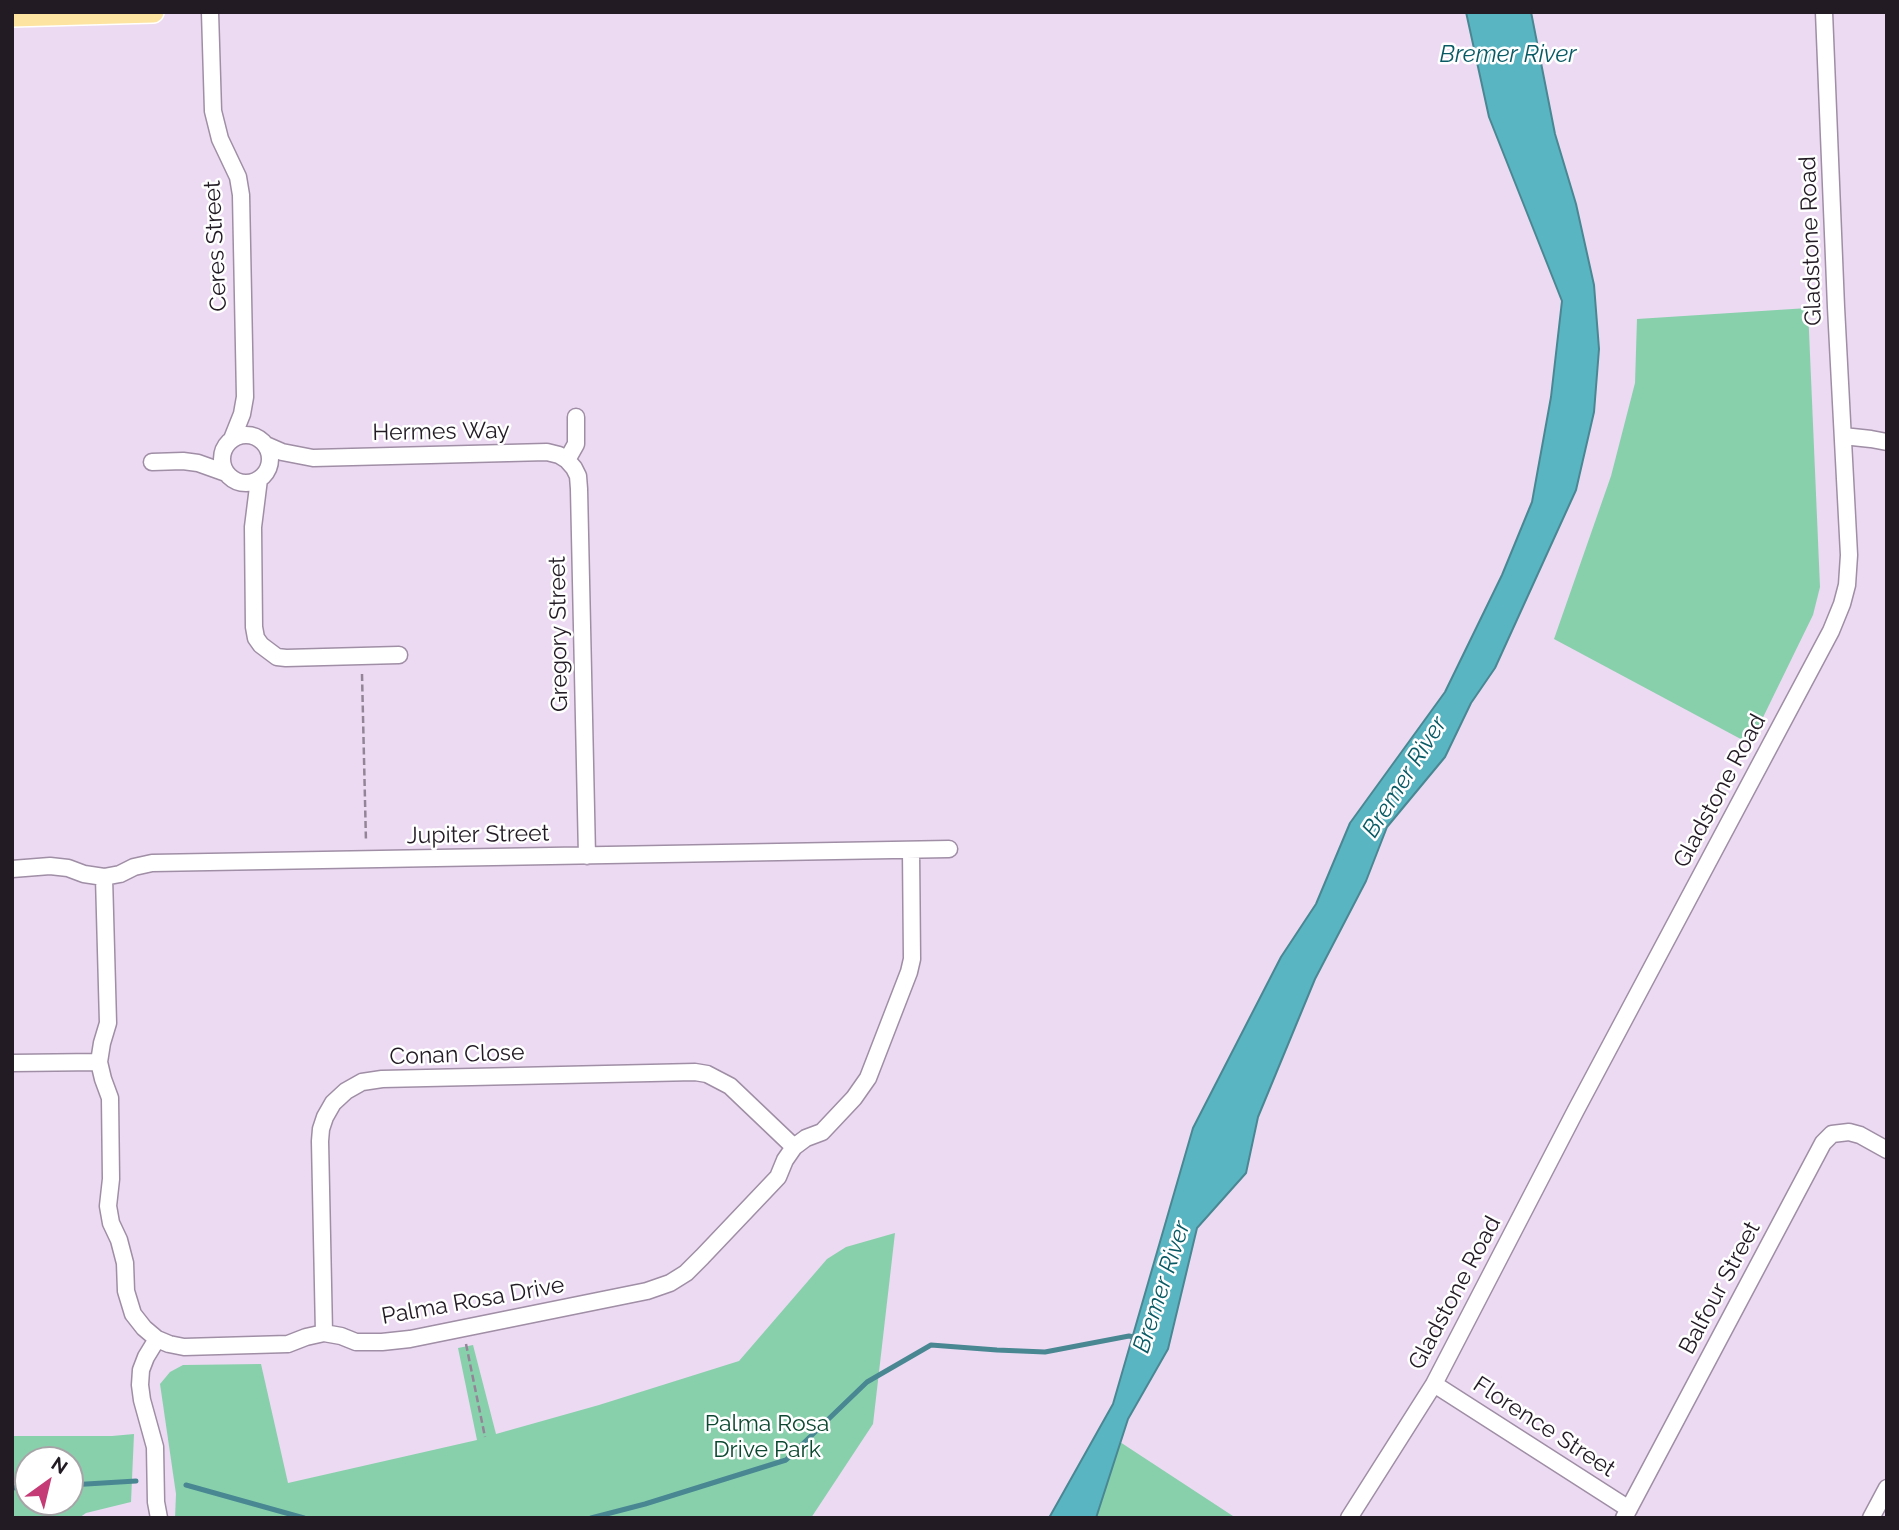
<!DOCTYPE html>
<style>
body{margin:0}
#map{position:relative;width:1899px;height:1530px;overflow:hidden;background:#ecdaf2;font-family:Raleway,sans-serif}
canvas{display:block}
.frame{position:absolute;inset:0;border:14px solid #221b24;pointer-events:none}
.north{position:absolute;left:14px;top:1446px;width:70px;height:70px;box-sizing:border-box;background:#fff;border:2px solid #a7a4a7;border-radius:50%;rotate:34deg;font-size:19px;font-weight:700;line-height:28px;text-align:center;color:#221b24}
.north::after{content:'';display:block;margin:auto;width:24px;height:32px;background:#c53b75;clip-path:polygon(50% 0,100% 100%,50% 72%,0 100%)}
</style>
<div id="map">
<canvas width="1899" height="1530"></canvas>
<div class="frame"></div>
<div class="north">N</div>
</div>
<script>
const ctx = document.querySelector('canvas').getContext('2d');
ctx.lineJoin = 'round';
function paint(path, color) { ctx.fillStyle = color; ctx.fill(path, 'evenodd'); }
const toPath = rows => new Path2D(rows.map(r => 'M' + r).join(''));
function stroke(path, color, width, dash) { ctx.strokeStyle = color; ctx.lineWidth = width; ctx.lineCap = dash ? 'butt' : 'round'; ctx.setLineDash(dash || []); ctx.stroke(path); }
function label(font, color, halo, rows, align = 'center') {
  ctx.font = font + ' Raleway,sans-serif'; ctx.lineWidth = 5; ctx.setLineDash([]); ctx.textBaseline = 'middle'; ctx.strokeStyle = halo; ctx.fillStyle = color; for (const [text, x, y, turn = 0] of rows) {
    ctx.save(); ctx.translate(x, y); ctx.rotate((+turn || 0) * Math.PI / 180); ctx.textAlign = isNaN(turn) ? turn : align; if (halo) ctx.strokeText(text, 0, 0); ctx.fillText(text, 0, 0); ctx.restore();
  }
}
const green = toPath([
 [1808,308,1820,587,1813,615,1750,744,1554,639,1611,476,1635,383,1637,319],
 [895,1233,873,1424,811,1518,175,1518,176,1494,160,1384,170,1372,183,1365,261,1364,288,1483,477,1440,458,1348,473,1345,496,1434,599,1405,739,1361,827,1259,846,1247],
 [134,1434,131,1502,86,1513,79,1518,12,1518,12,1436,112,1436],
 [28,1460,70,1460,70,1502,28,1502],
 [1120,1442,1236,1518,1096,1518]
]);
const water = toPath([
 [1466,12,1531,12,1555,134,1576,204,1594,285,1599,349,1594,412,1576,490,1495,668,1471,703,1445,757,1387,827,1366,881,1315,979,1258,1117,1246,1173,1197,1228,1168,1349,1128,1419,1096,1518,1049,1518,1113,1404,1193,1128,1281,957,1316,904,1350,823,1445,692,1502,575,1532,502,1551,397,1562,301,1489,117,1466,12]
]);
const stream = toPath([
 [70,1485,136,1481],
 [186,1485,304,1518],
 [12,1488,28,1487],
 [591,1518,645,1504,786,1460,867,1382,931,1345,997,1350,1045,1352,1129,1336,1139,1338]
]);
const path = toPath([
 [362,674,366,842],
 [466,1344,485,1437]
]);
const minor = toPath([
 [210,12,213,111,220,139,238,177,241,195,245,397,242,414,232,439],
 '222 459a24 24 0 1 1 48 0a24 24 0 1 1-48 0Z',
 [1843,436,1871,439,1887,442],
 [266,445,282,452,313,458,547,452,559,455,567,460,574,468,578,476,579,489,587,856],
 [567,460,576,444,576,417],
 [152,462,183,461,198,463,226,473],
 [259,479,253,527,254,627,256,638,261,645,277,657,286,658,399,655],
 [12,869,50,866,68,868,84,874,104,877,120,874,134,867,152,863,949,849],
 [104,877,108,1023,102,1043,99,1062,103,1079,110,1098,111,1179,108,1206,111,1223,119,1240,125,1263,126,1291,133,1314,144,1328,157,1339,169,1344,184,1347,288,1344,306,1337,324,1333,341,1336,356,1342,382,1342,410,1339,647,1291,670,1283,686,1273,702,1257,778,1177,785,1160,794,1147,806,1138,822,1132,854,1098,868,1078,909,972,912,959,911,850],
 [12,1063,99,1062],
 [324,1333,320,1141,321,1129,325,1117,333,1103,346,1091,362,1082,382,1079,695,1072,707,1074,730,1086,794,1147],
 [157,1339,146,1357,141,1370,140,1385,142,1400,155,1447,156,1502,159,1518],
 [1434,1384,1629,1509],
 [1349,1518,1434,1384,1576,1110,1831,631,1842,604,1847,585,1849,555,1836,307,1824,12],
 [1624,1518,1823,1143,1832,1134,1849,1132,1860,1135,1887,1150],
 [1871,1518,1887,1488]
]);
const major = toPath([
 [12,16,153,12]
]);
const streetNames = [
 ["Gladstone Road",1811,241,-92],
 ["Ceres Street",216,246,-93],
 ["Hermes Way",441,432,-1],
 ["Gregory Street",559,634,-91],
 ["Gladstone Road",1720,791,-62],
 ["Jupiter Street",478,835,-1],
 ["Conan Close",457,1055,-2],
 ["Balfour Street",1720,1288,-62],
 ["Gladstone Road",1455,1293,-62],
 ["Palma Rosa Drive",473,1301,-10],
 ["Florence Street",1544,1427,33]
];
const parkNames = [
 ["Palma Rosa",767,1424],
 ["Drive Park",767,1450]
];
const waterNames = [
 ["Bremer River",1508,55],
 ["Bremer River",1405,777,-58],
 ["Bremer River",1162,1287,-72]
];
paint(green, '#88d0ac');
paint(water, '#5ab5c2');
stroke(water, '#498793', 2);
stroke(stream, '#498793', 5);
stroke(minor, '#9f8ea5', 19);
stroke(major, '#fff', 24);
stroke(path, '#938597', 2.5, [7, 3.5]);
stroke(minor, '#fff', 16);
stroke(major, '#fde4a1', 21);
label('23px', '#221b24', '#fff', streetNames);
label('23px', '#0c4831', '#fff', parkNames);
label('italic 24px', '#085a64', '#fff', waterNames);
</script>
